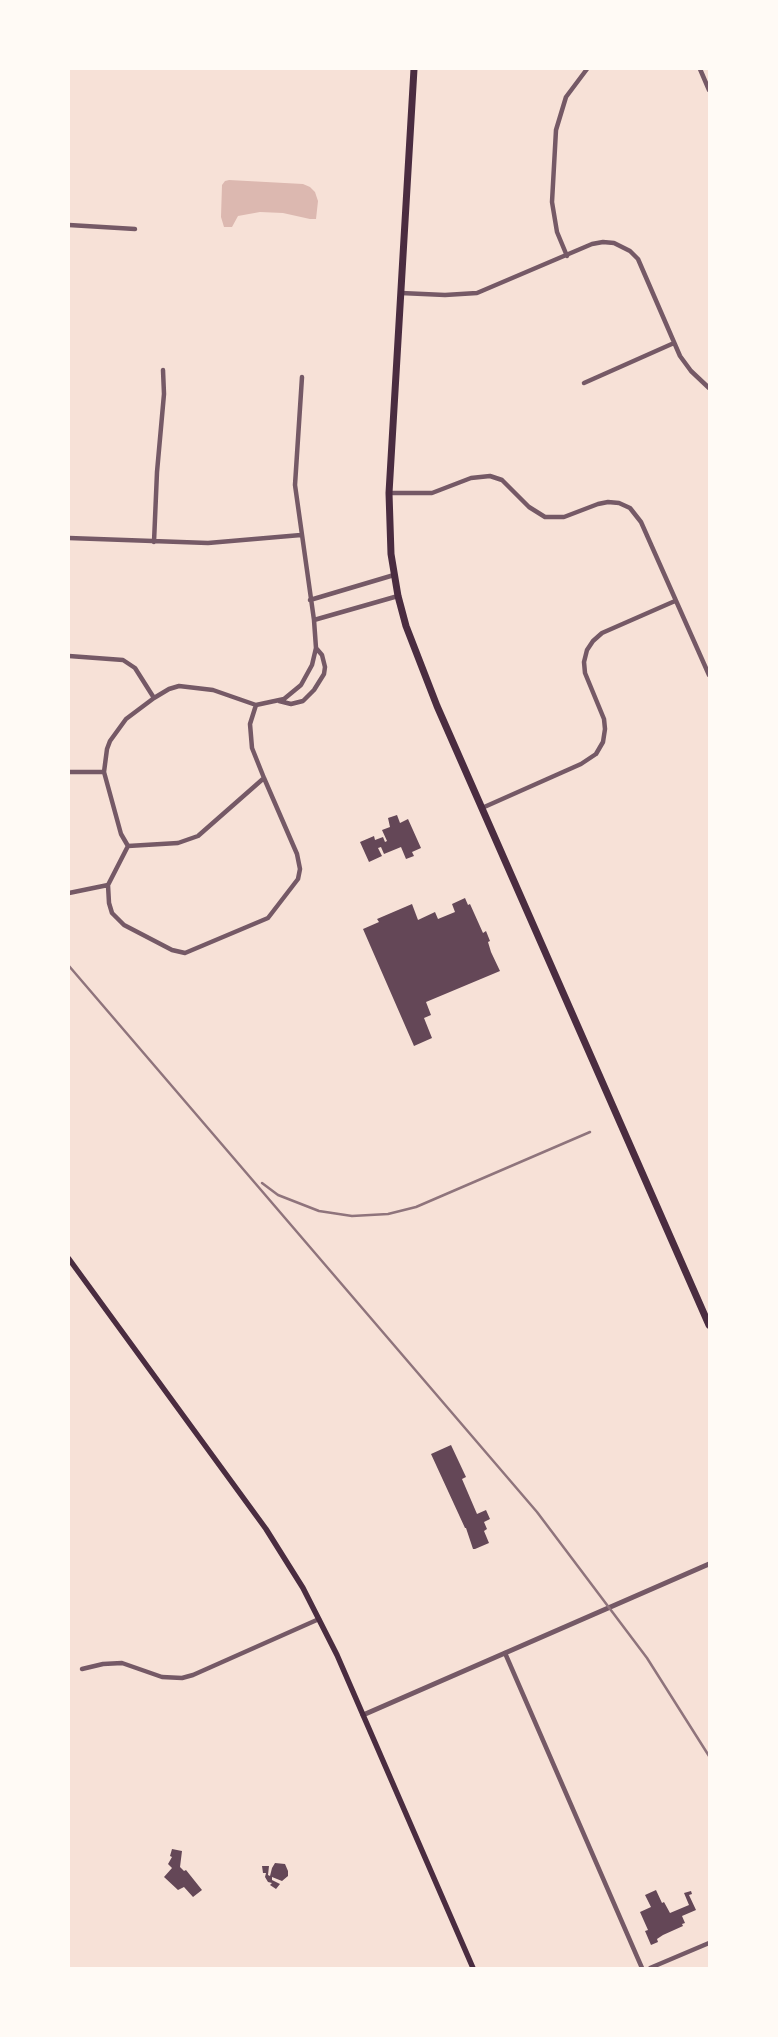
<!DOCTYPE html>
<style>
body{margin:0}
#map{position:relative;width:778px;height:2037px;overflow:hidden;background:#f7e1d7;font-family:"Roboto Condensed",sans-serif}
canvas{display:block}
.frame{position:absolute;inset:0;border:70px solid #fffaf5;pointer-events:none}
</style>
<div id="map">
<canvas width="778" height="2037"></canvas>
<div class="frame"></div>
</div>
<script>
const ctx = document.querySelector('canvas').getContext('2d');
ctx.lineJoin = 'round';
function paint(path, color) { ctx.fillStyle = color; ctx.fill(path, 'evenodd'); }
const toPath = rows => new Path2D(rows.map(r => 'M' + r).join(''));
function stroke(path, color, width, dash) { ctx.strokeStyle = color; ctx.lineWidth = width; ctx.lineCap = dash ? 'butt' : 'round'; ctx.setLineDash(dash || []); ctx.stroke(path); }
const water = toPath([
 [229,180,303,184,310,187,315,192,318,201,316,219,310,219,283,213,260,212,238,216,232,227,224,227,221,217,222,185,225,181]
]);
const building = toPath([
 [397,815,400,823,408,819,421,848,412,852,414,856,406,859,401,847,384,854,381,847,378,848,382,856,369,862,360,842,374,836,375,840,383,837,385,842,387,841,382,830,390,827,388,818],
 [465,898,468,905,470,904,483,933,486,931,490,941,488,942,491,952,500,971,426,1002,431,1015,424,1018,432,1038,414,1046,363,929,379,922,377,919,412,904,418,920,435,912,438,919,455,912,452,904],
 [451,1445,466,1477,462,1479,477,1514,486,1510,490,1519,484,1522,487,1529,484,1531,489,1543,475,1549,473,1549,466,1528,465,1528,431,1454],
 [172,1849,182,1851,180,1867,184,1871,186,1870,202,1890,193,1897,184,1887,178,1890,164,1877,172,1868,168,1864,172,1857,170,1856],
 [275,1863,285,1864,288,1871,288,1876,282,1881,272,1877,272,1880,280,1884,276,1889,270,1885,272,1883,268,1882,265,1877,266,1873,263,1873,262,1866,269,1866,268,1875,270,1876,272,1868],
 [656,1890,662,1903,664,1902,670,1913,689,1905,684,1893,691,1891,692,1894,689,1895,696,1910,682,1916,685,1923,682,1924,683,1926,663,1935,657,1939,658,1942,651,1945,645,1931,648,1930,640,1912,651,1907,645,1895]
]);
const minor = toPath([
 [700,69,709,90],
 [69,225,135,229],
 [567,256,557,232,552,202,556,130,566,97,587,69],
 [401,293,445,295,477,293,592,244,603,242,614,243,630,251,638,259,680,356,691,371,709,388],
 [584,383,674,343],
 [389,493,432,493,471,478,490,476,502,480,529,507,545,517,564,517,598,504,608,502,619,503,630,508,641,522,709,675],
 [69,538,208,543,301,535],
 [154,542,157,472,164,394,163,370],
 [310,600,394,575],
 [314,620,398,596],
 [69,656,123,660,135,668,154,698],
 [279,701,291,704,303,701,314,690,324,674,325,667,322,655,316,648],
 [256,705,213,690,179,686,169,689,154,698,126,719,110,741,107,749,104,772,121,834,128,846,178,843,198,836,264,778,252,748,250,724,256,705,284,699,301,685,312,665,316,648,314,620,295,485,302,377],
 [69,772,104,772],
 [482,808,581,764,596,754,603,742,605,729,604,719,585,673,584,662,587,650,593,641,602,633,675,601],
 [128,846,108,885,109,903,112,913,124,925,172,950,185,953,268,918,298,879,300,869,297,854,264,778],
 [69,893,108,885],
 [505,1653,642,1968],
 [82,1669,103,1664,122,1663,162,1677,182,1678,193,1675,319,1619],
 [650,1968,709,1943]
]);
const tertiary = toPath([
 [363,1715,709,1564]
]);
const secondary = toPath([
 [69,1259,266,1529,303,1588,337,1655,473,1968]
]);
const primary = toPath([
 [414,69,389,493,391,554,398,596,406,626,437,706,709,1325]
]);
const rail = toPath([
 [69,966,537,1512,647,1658,709,1756],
 [262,1183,278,1195,319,1211,352,1216,388,1214,416,1207,590,1132]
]);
paint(water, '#dcb8b0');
paint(building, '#644757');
stroke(minor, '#755966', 4.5);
stroke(tertiary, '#755966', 5);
stroke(secondary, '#4a2c40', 5.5);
stroke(primary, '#4a2c40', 7);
stroke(rail, '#8f747c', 2.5);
</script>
